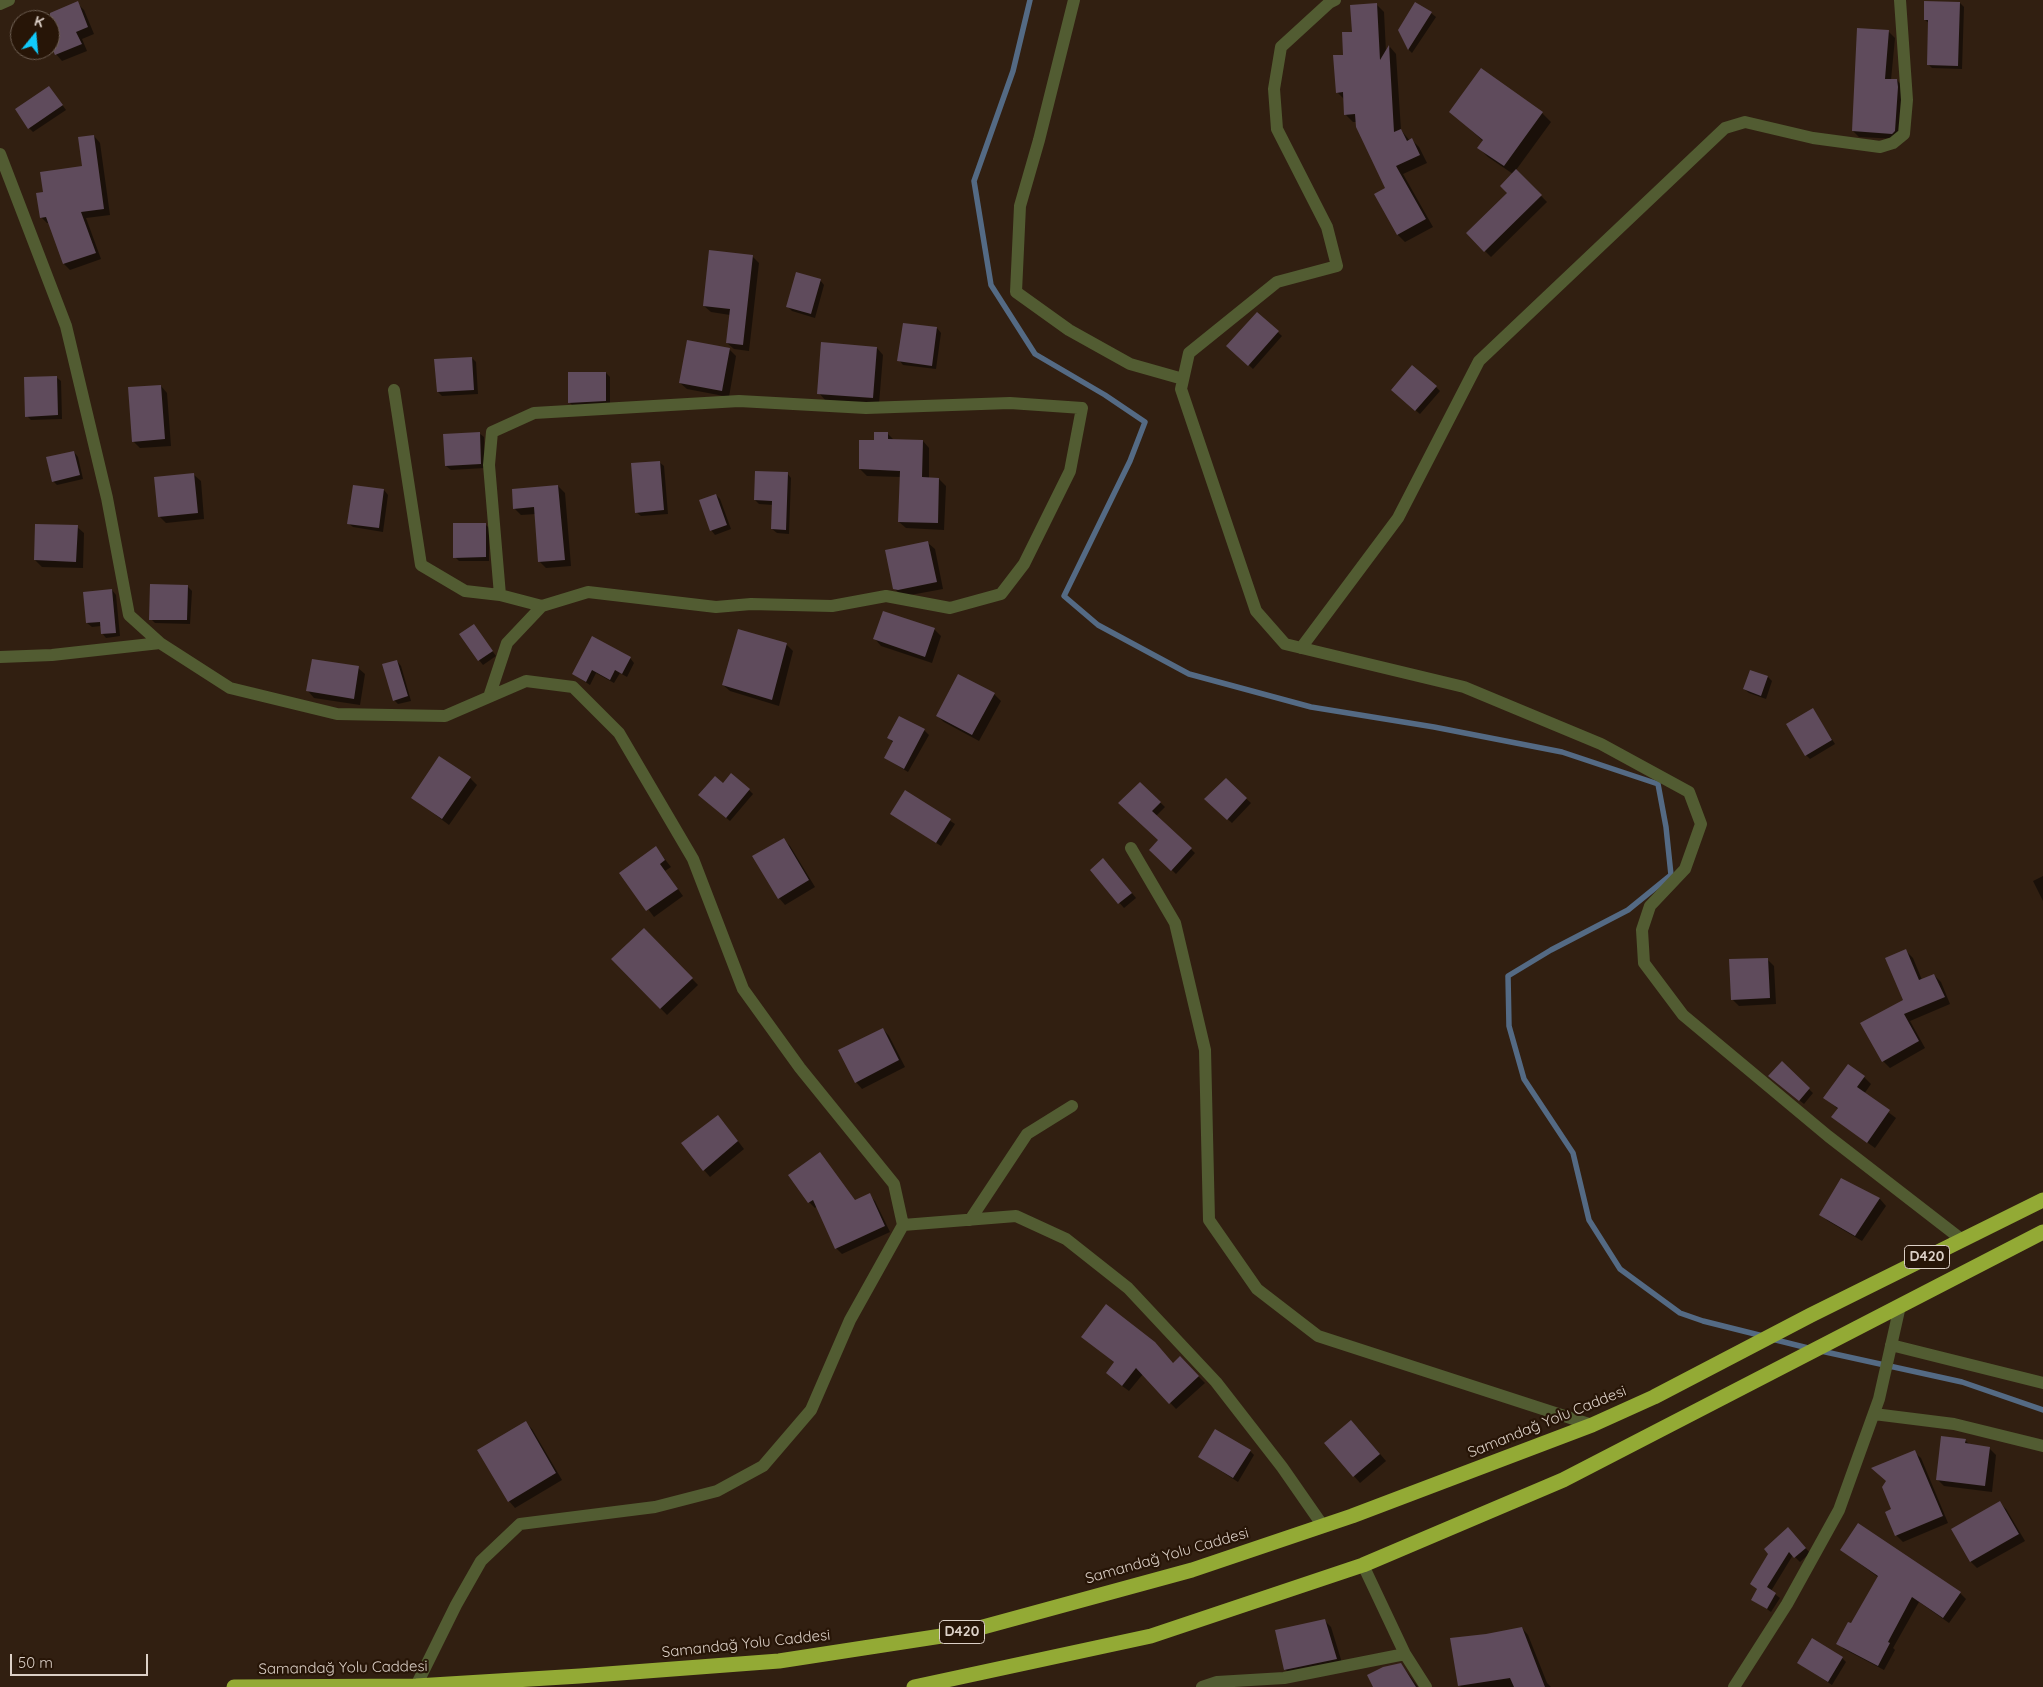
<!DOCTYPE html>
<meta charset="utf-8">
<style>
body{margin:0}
#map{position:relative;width:2043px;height:1687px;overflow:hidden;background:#311f11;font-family:Quicksand,sans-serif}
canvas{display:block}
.north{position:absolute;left:10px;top:10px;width:50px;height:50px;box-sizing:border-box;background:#271507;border:1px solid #6f6054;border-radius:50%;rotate:17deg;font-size:14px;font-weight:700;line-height:20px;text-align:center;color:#dcd0c7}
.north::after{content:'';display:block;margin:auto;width:18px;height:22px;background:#11cafb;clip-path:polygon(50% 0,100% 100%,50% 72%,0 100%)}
.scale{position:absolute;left:10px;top:1654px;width:138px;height:22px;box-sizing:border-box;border:2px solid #dcd0c7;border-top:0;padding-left:6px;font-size:15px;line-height:18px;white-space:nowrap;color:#dcd0c7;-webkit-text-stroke:4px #271507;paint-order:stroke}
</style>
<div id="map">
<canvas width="2043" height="1687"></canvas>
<div class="north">K</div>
<div class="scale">50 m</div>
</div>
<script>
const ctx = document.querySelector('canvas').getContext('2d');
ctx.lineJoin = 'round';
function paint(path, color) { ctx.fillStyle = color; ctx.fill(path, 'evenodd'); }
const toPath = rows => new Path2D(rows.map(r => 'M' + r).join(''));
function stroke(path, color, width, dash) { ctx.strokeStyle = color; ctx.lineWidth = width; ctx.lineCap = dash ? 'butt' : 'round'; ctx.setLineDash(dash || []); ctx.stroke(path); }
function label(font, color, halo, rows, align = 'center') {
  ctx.font = font + ' Quicksand,sans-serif'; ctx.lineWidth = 4.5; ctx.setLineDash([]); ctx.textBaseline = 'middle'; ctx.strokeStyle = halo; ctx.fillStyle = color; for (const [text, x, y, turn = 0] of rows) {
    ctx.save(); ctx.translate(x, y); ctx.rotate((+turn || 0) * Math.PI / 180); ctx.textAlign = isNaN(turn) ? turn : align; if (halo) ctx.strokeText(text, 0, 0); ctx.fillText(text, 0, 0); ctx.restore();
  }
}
const shadow = toPath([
 [77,3,84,10,94,34,82,39,87,51,62,61,56,54,50,41,50,20,41,20,40,18],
 [1960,3,1964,7,1962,69,1932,68,1928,64,1930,24,1925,20],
 [1376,4,1384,12,1386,52,1390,47,1396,54,1401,130,1410,141,1412,140,1419,147,1427,163,1403,174,1433,227,1405,242,1398,235,1375,195,1386,189,1357,122,1353,122,1346,115,1345,100,1337,92,1345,56,1353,33],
 [1431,13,1436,17,1412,53,1409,50,1399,30],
 [1858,29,1889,32,1895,38,1891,80,1897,80,1903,87,1898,139,1859,137,1853,131],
 [49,87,66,110,33,132,29,128],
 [1451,112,1542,113,1551,122,1516,170,1547,202,1491,257,1467,233,1509,193,1513,174,1488,157,1479,148,1483,141],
 [94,136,100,143,110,215,86,218,101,259,70,270,64,264,49,223,47,223,41,217,44,193,84,168],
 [752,256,759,263,749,351,734,349,727,343,730,315,711,312,704,306],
 [820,280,824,285,815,318,792,311,788,307],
 [1257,313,1282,336,1253,369,1228,346],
 [937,328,941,333,936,369,903,365,899,360],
 [877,348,883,355,879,404,825,400,819,393],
 [729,349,736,356,729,397,687,389,680,383],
 [472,358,476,362,478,394,442,396,438,392],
 [606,373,610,377,610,404,574,407,569,402],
 [56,377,61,381,62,419,31,420,27,416],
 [161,386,167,393,171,446,140,448,133,441],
 [1436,387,1440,391,1420,414,1396,394],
 [479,433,484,437,485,468,451,470,446,466],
 [888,434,895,441,923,441,929,448,929,478,939,479,946,486,944,530,906,528,899,522,901,477,867,476,860,469,875,441],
 [74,452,78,457,83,479,57,485,53,481],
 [659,462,664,466,668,514,641,516,636,512],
 [787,473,791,478,789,534,777,533,772,529,773,505,759,504,755,500],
 [194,475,201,481,204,519,166,523,159,516],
 [354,486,384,490,388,495,383,532,353,527,348,523],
 [558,486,565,493,571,566,546,568,539,561,536,514,521,515,514,508],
 [716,495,720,499,731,529,715,535,711,530],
 [485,524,489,528,489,561,459,561,455,557],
 [77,527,84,533,83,568,42,567,35,560],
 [928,543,935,549,943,589,905,596,901,595,894,588],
 [188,587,192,591,190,624,155,623,151,619],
 [112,590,116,595,120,636,106,638,102,633,101,626,92,627,87,623],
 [474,626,496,656,483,665,479,660],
 [934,629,941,636,932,663,881,646,875,639],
 [592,638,630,658,634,663,627,677,620,673,614,683,596,673,590,685,573,674],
 [786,644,793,651,779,706,730,691,723,685],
 [397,661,401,666,411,701,398,704,394,700],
 [358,668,365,674,360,705,314,698,308,691],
 [1768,677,1772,681,1766,699,1749,693,1744,689],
 [994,694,1001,701,979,741,944,722,937,716],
 [1813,710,1835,744,1810,759,1806,755],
 [899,717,924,730,929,735,908,772,885,758,893,743,889,738],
 [470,778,477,785,449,825,413,798],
 [1226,780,1251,803,1232,823,1206,799],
 [1140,783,1165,807,1156,816,1195,853,1176,874,1151,850,1160,840],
 [723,785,749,790,753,794,730,821,704,799],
 [906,792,955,824,941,846,892,814],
 [783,839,790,846,815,887,785,905,779,898],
 [656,848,671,867,665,871,683,896,654,917,621,873],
 [1108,864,1136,898,1124,908,1091,870],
 [2043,876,2043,901,2033,881],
 [644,929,698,985,667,1015,613,959],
 [1906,951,1913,958,1922,980,1934,975,1941,982,1950,1004,1910,1021,1925,1048,1890,1068,1883,1061,1904,1000],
 [1767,959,1774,966,1776,1004,1739,1006,1732,999],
 [883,1029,889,1036,905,1067,862,1089,856,1082],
 [1782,1063,1813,1093,1804,1104,1774,1080],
 [1864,1077,1871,1084,1864,1094,1896,1118,1875,1148,1832,1117,1838,1109,1825,1098],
 [724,1123,744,1149,710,1177,704,1170],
 [790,1175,856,1201,869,1195,875,1201,890,1232,842,1254,836,1248,817,1206,815,1208,809,1202],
 [1842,1180,1880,1199,1886,1206,1862,1241,1828,1221,1821,1215],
 [1083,1337,1174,1364,1180,1358,1205,1383,1176,1409,1143,1374,1129,1391,1114,1380,1107,1373,1115,1363],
 [525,1422,532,1429,562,1480,515,1508,509,1501],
 [1358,1428,1386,1461,1360,1483,1354,1476],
 [1965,1440,1970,1445,1989,1448,1996,1455,1992,1492,1944,1486,1937,1479],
 [1250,1451,1254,1455,1238,1482,1199,1457],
 [1914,1452,1921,1458,1948,1523,1903,1542,1896,1535,1887,1481],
 [2000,1503,2006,1509,2025,1541,1977,1568,1971,1562,1952,1530],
 [1788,1529,1810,1553,1800,1562,1793,1555,1771,1591,1780,1598,1771,1612,1753,1599,1758,1590,1751,1584],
 [1841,1550,1960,1593,1966,1599,1949,1623,1919,1602,1893,1648,1895,1650,1884,1670,1844,1649,1838,1643,1852,1625,1878,1577],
 [1324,1620,1331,1627,1343,1666,1292,1676,1285,1669],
 [1522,1628,1528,1635,1547,1683,1551,1687,1461,1687,1459,1685,1486,1635],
 [1842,1658,1846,1662,1832,1685,1798,1663],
 [1401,1664,1418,1687,1375,1687]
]);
const stream = toPath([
 [1030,0,1013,71,974,181,991,285,1035,354,1105,395,1145,422,1130,461,1064,596,1098,625,1189,674,1311,707,1434,727,1562,752,1658,784,1666,827,1671,875,1628,910,1551,950,1508,976,1509,1026,1524,1079,1573,1153,1589,1220,1620,1269,1680,1313,1703,1321,1763,1336],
 [1772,1339,1812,1349],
 [1821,1351,1962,1382,2043,1410]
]);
const building = toPath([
 [78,1,88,27,76,32,82,44,55,55,50,44,50,13],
 [1924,1,1960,2,1958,66,1927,65,1928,20,1924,20],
 [1415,2,1432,12,1408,50,1398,30],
 [1377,3,1380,60,1389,45,1394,132,1401,129,1407,141,1412,138,1420,155,1396,166,1426,219,1397,235,1374,194,1385,188,1356,127,1355,114,1344,115,1343,92,1336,93,1333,55,1343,55,1342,32,1352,32,1350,5],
 [1857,28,1889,30,1885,79,1897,79,1898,87,1895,131,1892,134,1852,131],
 [1481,68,1543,112,1504,166,1477,148,1483,140,1449,112],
 [49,86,63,105,28,129,15,109],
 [94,135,104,209,81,212,96,253,63,264,46,217,40,218,36,193,43,192,40,172,82,166,78,137],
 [1516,169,1542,195,1484,252,1466,233,1507,193,1500,186],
 [709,250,753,255,743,345,726,343,730,309,703,306],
 [796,272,821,279,811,314,786,307],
 [1257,312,1279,331,1248,366,1226,346],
 [903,323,937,327,932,366,897,361],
 [687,340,730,348,722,391,679,383],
 [821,342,877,347,873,398,817,394],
 [472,357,474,390,437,392,434,359],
 [1412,365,1437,386,1415,411,1391,390],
 [568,372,606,372,606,401,568,403],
 [57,376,58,415,25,417,24,377],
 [161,385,165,439,132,442,128,387],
 [480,432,481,464,445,466,443,434],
 [874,432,888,432,888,439,923,440,922,477,939,478,938,523,898,522,900,471,859,469,859,440,874,440],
 [74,451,80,475,52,482,46,457],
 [660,461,664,510,635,513,631,463],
 [755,471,788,472,786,530,771,529,772,501,754,500],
 [194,473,198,513,158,517,154,477],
 [353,485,384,489,379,528,347,524],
 [558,485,565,560,538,562,534,507,513,509,512,489],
 [716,494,727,525,710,531,699,500],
 [453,523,486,523,486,557,453,558],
 [35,524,78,525,76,562,34,560],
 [928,541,937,582,898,590,893,589,885,550],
 [150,584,188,585,187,620,149,620],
 [112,589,116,633,101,634,100,622,86,623,83,592],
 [883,611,935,628,925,657,873,639],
 [474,624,493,651,478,661,459,634],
 [738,629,787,643,772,700,722,685],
 [592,636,631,657,622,674,615,670,610,680,592,670,586,682,572,674],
 [312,659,359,666,354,699,306,691],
 [397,660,408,696,393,701,382,664],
 [1750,670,1768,676,1761,696,1743,689],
 [958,674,995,693,972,735,936,716],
 [1813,708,1832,740,1805,756,1786,724],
 [899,716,925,729,904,769,884,758,893,741,887,738],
 [439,756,471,777,442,819,411,798],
 [731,773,750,789,726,818,698,795,715,776,723,783],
 [1226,778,1247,798,1227,820,1204,799],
 [1140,782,1161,802,1152,811,1192,848,1171,871,1149,850,1158,840,1118,803],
 [905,790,951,819,936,843,890,814],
 [784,838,809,880,778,899,752,856],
 [656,846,665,860,660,864,678,889,646,911,619,873],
 [1103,858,1132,893,1118,904,1090,870],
 [644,928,693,978,660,1009,611,959],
 [1906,949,1919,980,1934,974,1945,997,1904,1014,1919,1041,1882,1062,1860,1023,1903,1000,1885,958],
 [1768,958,1770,998,1731,1000,1729,959],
 [883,1028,899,1060,855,1083,838,1050],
 [1782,1061,1810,1088,1799,1101,1768,1076],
 [1848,1064,1865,1076,1857,1087,1890,1110,1867,1143,1831,1117,1838,1108,1823,1098],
 [718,1115,738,1141,703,1171,681,1143],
 [820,1152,855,1200,870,1193,885,1226,835,1249,813,1200,808,1203,788,1175],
 [1841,1178,1880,1198,1855,1236,1819,1215],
 [1106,1304,1155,1342,1173,1363,1180,1356,1199,1376,1169,1404,1136,1368,1122,1386,1106,1373,1114,1362,1081,1337],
 [1351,1420,1380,1454,1353,1477,1324,1443],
 [526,1421,556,1473,508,1502,477,1450],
 [1215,1429,1251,1450,1233,1478,1198,1457],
 [1941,1436,1966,1439,1965,1443,1990,1447,1985,1486,1936,1480],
 [1915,1450,1943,1516,1895,1536,1885,1512,1891,1509,1882,1487,1886,1481,1871,1468],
 [2000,1501,2019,1534,1970,1562,1951,1529],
 [1858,1523,1961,1592,1943,1618,1912,1597,1888,1642,1890,1643,1878,1666,1836,1644,1848,1622,1851,1623,1878,1576,1840,1550],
 [1788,1527,1806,1548,1794,1558,1789,1552,1767,1587,1776,1593,1767,1609,1751,1600,1757,1589,1750,1584,1768,1554,1764,1549],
 [1325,1619,1337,1659,1284,1670,1275,1630],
 [1522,1627,1545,1687,1514,1687,1510,1678,1458,1686,1450,1638,1486,1634],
 [1812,1638,1843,1657,1828,1682,1797,1663],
 [1401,1663,1416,1687,1373,1687,1367,1675,1383,1667]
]);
const minor = toPath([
 [1074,0,1039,140,1020,206,1016,292,1069,330,1130,364,1183,379],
 [1335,0,1329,3,1281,47,1274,89,1277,129,1327,227,1337,266,1277,282,1189,353,1181,389,1256,611,1285,644,1464,687,1601,744,1689,792,1701,824,1685,869,1650,906,1642,930,1644,963,1683,1015,1828,1136,1961,1239],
 [0,4,9,0],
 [0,154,66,326,107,498,129,615,160,643,230,688,337,714,445,716,526,681,573,687,619,733,693,859,743,989,800,1068,894,1184,903,1225,850,1320,811,1410,763,1466,717,1491,655,1507,520,1524,481,1561,456,1605,416,1686],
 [394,390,421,565,465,591,500,595],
 [1301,648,1398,518,1479,361,1725,128,1745,122,1813,138,1880,147,1893,143,1904,134,1907,100,1900,0],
 [0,657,52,655,160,643],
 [489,697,507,643,542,606,588,592,716,607,751,604,832,606,886,596,950,608,1001,594,1024,564,1070,471,1082,408,1010,403,866,408,739,401,534,413,492,432,489,465,500,595,542,606],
 [1131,848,1175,923,1205,1050,1209,1220,1257,1289,1318,1336,1592,1425],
 [970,1220,1027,1134,1072,1106],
 [903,1225,1016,1216,1066,1239,1128,1288,1216,1382,1282,1467,1323,1526],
 [1891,1345,2043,1383],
 [1874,1414,1954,1424,2043,1446],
 [1363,1565,1405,1654,1426,1687],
 [1202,1687,1217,1682,1284,1678,1405,1654],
 [1734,1687,1787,1604,1839,1510,1879,1399,1900,1306]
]);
const highway = toPath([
 [234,1687,416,1686,580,1676,779,1661,961,1633,1192,1570,1352,1516,1592,1425,1654,1397,1811,1315,2043,1200],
 [914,1687,1151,1636,1363,1565,1563,1480,2043,1232]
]);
const shields = [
 [1927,1257,45],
 [962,1632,45]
];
const shieldNames = [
 ["D420",1927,1257],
 ["D420",962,1632]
];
const streetNames = [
 ["Samandağ Yolu Caddesi",1547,1422,-22],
 ["Samandağ Yolu Caddesi",1167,1556,-16],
 ["Samandağ Yolu Caddesi",746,1644,-6],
 ["Samandağ Yolu Caddesi",343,1668,-1]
];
paint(shadow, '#0007');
stroke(stream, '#546a84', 5.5);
paint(building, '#5f4b5c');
stroke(minor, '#525c32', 12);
stroke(highway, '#93aa35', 15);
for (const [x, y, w] of shields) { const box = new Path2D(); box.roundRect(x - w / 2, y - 11.5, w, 23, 4); ctx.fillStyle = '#271507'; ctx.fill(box); stroke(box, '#dcd0c7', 1); }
label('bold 14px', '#dcd0c7', null, shieldNames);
label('15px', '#dcd0c7', '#271507', streetNames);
</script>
